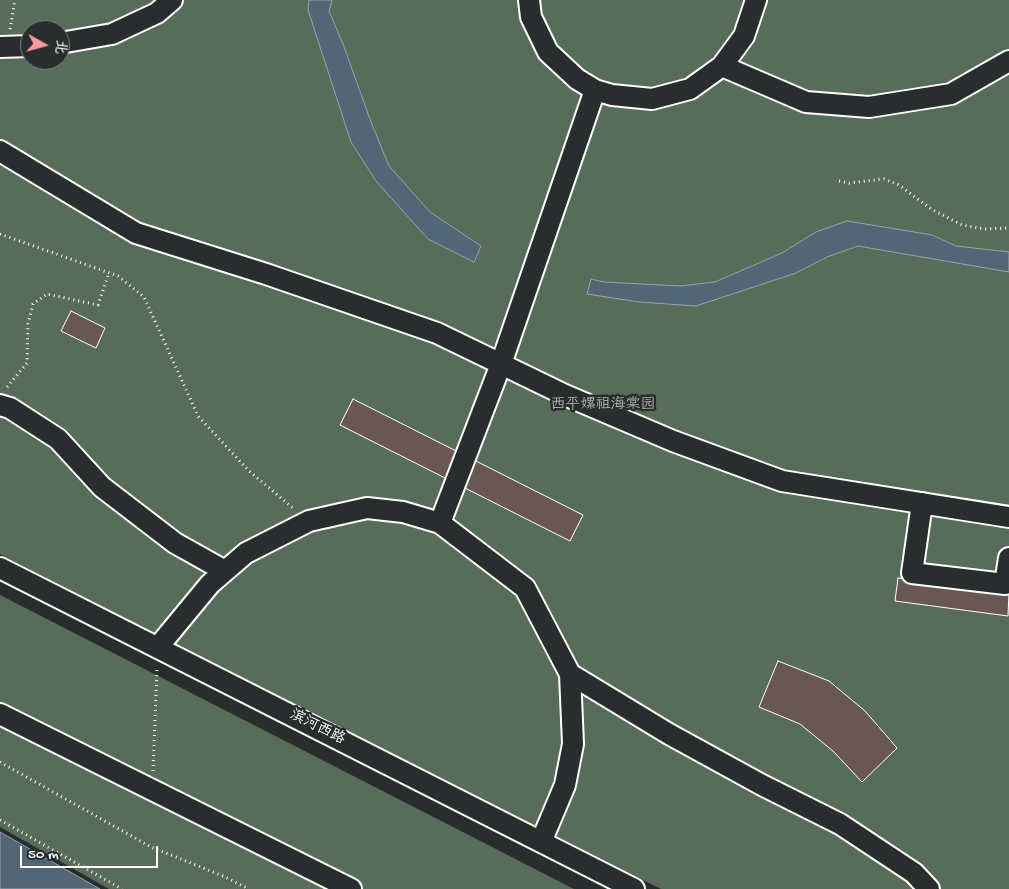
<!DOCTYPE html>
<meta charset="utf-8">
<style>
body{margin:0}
#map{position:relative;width:1009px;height:889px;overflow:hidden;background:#2a2d2e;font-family:"Gochi Hand","LXGW WenKai TC",sans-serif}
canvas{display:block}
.north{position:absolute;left:20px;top:20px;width:50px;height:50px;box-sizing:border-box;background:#2a2d2e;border:1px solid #7f8182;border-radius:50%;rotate:97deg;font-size:14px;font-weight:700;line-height:20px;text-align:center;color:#fff}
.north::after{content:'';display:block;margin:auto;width:18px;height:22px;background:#ff9aa2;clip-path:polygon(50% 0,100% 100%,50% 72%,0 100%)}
.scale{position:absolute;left:20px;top:846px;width:138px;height:22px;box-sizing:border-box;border:2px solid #fff;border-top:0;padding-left:6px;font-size:15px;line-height:18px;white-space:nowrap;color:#fff;-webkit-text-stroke:4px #2a2d2e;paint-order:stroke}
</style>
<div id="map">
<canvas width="1009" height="889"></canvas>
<div class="north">北</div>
<div class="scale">50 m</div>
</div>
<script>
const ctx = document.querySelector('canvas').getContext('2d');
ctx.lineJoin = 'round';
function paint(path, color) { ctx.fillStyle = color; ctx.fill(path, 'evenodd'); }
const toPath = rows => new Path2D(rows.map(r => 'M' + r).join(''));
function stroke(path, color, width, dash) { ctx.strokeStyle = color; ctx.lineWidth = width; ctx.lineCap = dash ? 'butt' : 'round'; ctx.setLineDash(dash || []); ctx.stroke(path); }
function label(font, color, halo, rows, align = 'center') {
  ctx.font = font + ' "Gochi Hand","LXGW WenKai TC",sans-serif'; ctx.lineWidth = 5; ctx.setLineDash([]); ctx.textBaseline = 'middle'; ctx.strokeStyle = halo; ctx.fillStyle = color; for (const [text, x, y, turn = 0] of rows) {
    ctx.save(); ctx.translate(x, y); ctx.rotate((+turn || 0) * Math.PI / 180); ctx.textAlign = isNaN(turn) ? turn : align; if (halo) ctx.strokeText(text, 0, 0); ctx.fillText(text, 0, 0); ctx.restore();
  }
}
const green = toPath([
 [0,0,1009,0,1009,889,661,889,122,618,0,554],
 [30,30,60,30,60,60,30,60],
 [0,595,574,889,109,889,0,827]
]);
const water = toPath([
 [309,0,332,0,329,11,343,44,371,122,389,166,430,212,481,246,474,262,428,239,376,181,351,142,308,10,309,0],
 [847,221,932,235,956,246,1009,252,1009,272,858,246,827,257,796,273,696,306,639,302,587,294,591,279,604,282,680,286,715,282,782,253,816,232,847,221],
 [0,832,100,889,0,889,0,832]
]);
const building = toPath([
 [71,311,105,328,96,348,61,331,71,311],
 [353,399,583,515,570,541,340,425,353,399],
 [898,578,1009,592,1008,616,895,601,898,578],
 [778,661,829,681,865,711,897,748,862,782,833,751,800,724,759,707,778,661]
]);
const path = toPath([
 [10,29,15,0],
 [839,181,849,183,884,179,899,185,931,209,962,225,984,229,1009,228],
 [0,234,118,276,144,297,198,416,249,471,293,508],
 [7,387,27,363,28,324,33,304,47,294,98,305,109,273],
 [0,762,151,847,223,876,249,889],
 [153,771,157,668],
 [0,820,122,889]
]);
const minor = toPath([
 [529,0,531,17,548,52,577,79,595,90,612,95,652,99,690,89,722,66,744,36,756,0],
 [60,43,112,34,157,13,172,0],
 [0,47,30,46],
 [722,66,806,102,869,107,951,94,1009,61],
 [0,151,136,233,266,274,437,333,565,395,673,441,782,481,1009,517],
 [0,405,10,408,58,439,102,487,175,543,225,571],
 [922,503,912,573,1005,584,1009,558],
 [440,523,501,364,595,90],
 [0,568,634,889],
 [158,647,210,584,246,553,309,521,367,508,403,512,440,523,525,588,570,674,573,744,565,785,541,842],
 [570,674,669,734,762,785,840,824,914,873,929,889],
 [0,714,351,889]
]);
const parkNames = [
 ["西平嫘祖海棠园",603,406]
];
const streetNames = [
 ["滨河西路",317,728,27]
];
paint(green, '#586d59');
paint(water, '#526676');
stroke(water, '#97a3ad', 1);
paint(building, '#695754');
stroke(building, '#fff', 1);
stroke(minor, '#fff', 24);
stroke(path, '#fff', 3, [1, 4]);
stroke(minor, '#2a2d2e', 20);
label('15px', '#acb6ac', '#2a2d2e', parkNames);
label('15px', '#fff', '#2a2d2e', streetNames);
</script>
